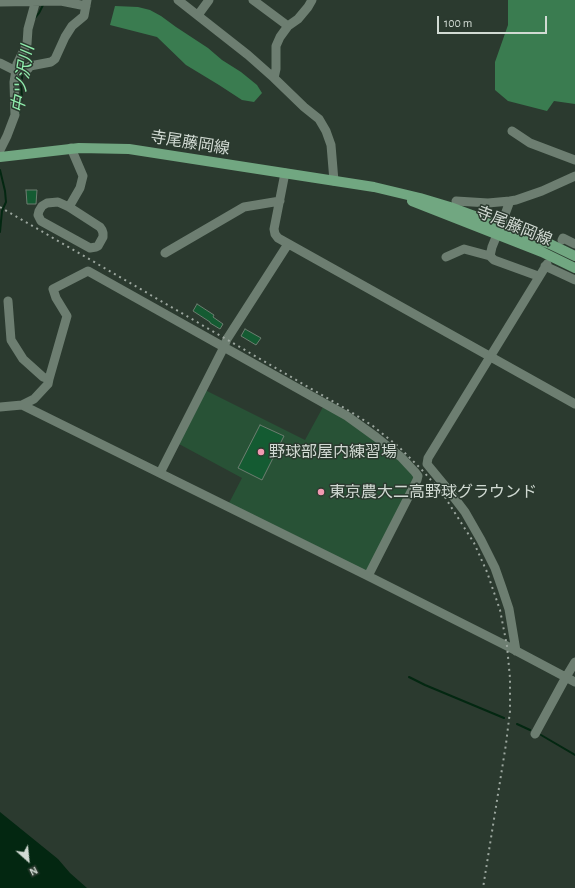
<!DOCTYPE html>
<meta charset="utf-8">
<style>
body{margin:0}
#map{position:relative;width:575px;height:888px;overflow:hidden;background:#2b3a2f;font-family:"Alegreya Sans",sans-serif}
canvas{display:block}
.north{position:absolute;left:8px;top:840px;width:40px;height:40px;-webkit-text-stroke:3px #2b3a2f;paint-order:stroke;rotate:153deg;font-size:11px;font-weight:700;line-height:16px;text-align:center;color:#d1dad3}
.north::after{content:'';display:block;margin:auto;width:14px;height:18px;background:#d1dad3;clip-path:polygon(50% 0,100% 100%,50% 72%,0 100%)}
.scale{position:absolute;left:437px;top:16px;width:110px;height:18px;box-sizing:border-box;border:2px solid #d1dad3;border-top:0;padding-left:5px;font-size:12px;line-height:14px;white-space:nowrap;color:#d1dad3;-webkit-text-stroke:3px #2b3a2f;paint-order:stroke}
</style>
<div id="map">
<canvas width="575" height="888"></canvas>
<div class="north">N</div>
<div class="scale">100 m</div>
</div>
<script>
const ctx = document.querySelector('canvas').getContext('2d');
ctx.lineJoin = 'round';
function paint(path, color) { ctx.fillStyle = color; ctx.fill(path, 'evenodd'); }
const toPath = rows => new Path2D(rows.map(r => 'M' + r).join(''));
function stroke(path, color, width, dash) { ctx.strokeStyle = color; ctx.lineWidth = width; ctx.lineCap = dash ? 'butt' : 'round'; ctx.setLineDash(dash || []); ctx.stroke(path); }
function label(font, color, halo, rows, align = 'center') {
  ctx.font = font + ' "Alegreya Sans","Noto Sans JP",sans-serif'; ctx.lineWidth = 3; ctx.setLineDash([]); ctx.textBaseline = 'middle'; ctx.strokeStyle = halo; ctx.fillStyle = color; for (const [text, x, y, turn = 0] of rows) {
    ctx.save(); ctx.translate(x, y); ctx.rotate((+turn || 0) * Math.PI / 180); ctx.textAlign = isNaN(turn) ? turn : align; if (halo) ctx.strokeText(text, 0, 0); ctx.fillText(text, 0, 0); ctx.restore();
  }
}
const green = toPath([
 [205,390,305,440,323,407,352,422,382,444,415,476,368,572,229,503,242,478,179,444]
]);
const forest = toPath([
 [508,0,575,0,575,104,554,101,547,111,508,101,495,90,495,62,508,25],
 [115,6,138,7,150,10,161,16,176,27,208,48,222,60,241,72,257,85,262,93,254,102,242,100,219,85,186,65,157,37,110,25]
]);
const water = toPath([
 [0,812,58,859,70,873,87,888,0,888]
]);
const stream = toPath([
 [35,18,39,13,43,5],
 [19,113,22,97,21,85,23,70],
 [0,170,5,191,6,202,2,211,0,232],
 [409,677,425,685,504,718],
 [517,724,530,730],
 [541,735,575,755]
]);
const building = toPath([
 [26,190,37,190,36,204,27,204,26,190],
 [197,304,214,315,213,317,223,324,220,329,210,323,210,322,193,311,197,304],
 [245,329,261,338,256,345,241,336,245,329],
 [260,425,284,436,262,480,238,468,260,425]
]);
const minor = toPath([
 [178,0,248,55,274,78,304,107,319,119,326,131,331,145,334,181],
 [253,0,288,26],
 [0,2,61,1,86,6],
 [198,15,209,0],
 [0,63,16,71],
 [17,64,28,69,30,66,51,62,55,59,65,37,72,26,84,16,87,0],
 [274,78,276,69,276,46,280,37,288,26,298,19,308,7,312,0],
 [512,131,530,143,575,160],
 [0,150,7,136,15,115,14,82,17,64,27,44,28,29,36,0],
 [285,173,274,229,275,234,278,238,575,404],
 [456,201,488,203,510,201],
 [69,207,58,202,47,203,42,206,39,211,38,215,41,221,90,248,96,247,98,246,103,237,103,233,102,230,100,227,69,207,80,188,83,176,71,148],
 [562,240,563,238,575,244],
 [165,253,244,207,280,201],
 [446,257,464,249,490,256],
 [545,266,575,280],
 [538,276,494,260,490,256,492,247,501,225,510,201,516,200,542,191,575,176],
 [8,301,11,340,23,359,43,377,49,379],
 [22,405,368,576,507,646,575,682],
 [0,407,22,405,34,399,48,384,49,379,67,316,56,298,53,289,88,271,347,416,376,437,401,457,415,472,418,476,417,480,368,576],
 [160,473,224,347,227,339,288,244],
 [516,651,509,609,502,588,495,568,481,540,465,512,446,487,427,464,428,458,547,264],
 [535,734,566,677,575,662]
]);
const major = toPath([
 [0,157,79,148,129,149,374,187,420,198,450,207,550,244,575,256],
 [412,201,542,252,575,268]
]);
const rail = toPath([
 [0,207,351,412,373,426,399,447,421,469,441,491,474,543,487,572,500,610,507,646,510,678,510,711,506,744,483,888]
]);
const markers = [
 [261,452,4,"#f19ab1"],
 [321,492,4,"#f19ab1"]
];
const streetNames = [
 ["寺尾藤岡線",190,143,9],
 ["寺尾藤岡線",514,226,22]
];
const poiNames = [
 ["野球部屋内練習場",269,452],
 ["東京農大二高野球グラウンド",329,492]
];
const waterNames = [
 ["中ツ沢川",23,79,-81]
];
paint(green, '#285236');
paint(forest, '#3a7c50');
paint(water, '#032711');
stroke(stream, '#032711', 2);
paint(building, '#145b32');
stroke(building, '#6c7d70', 1);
stroke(minor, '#6d7e71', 9);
stroke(major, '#71a781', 10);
stroke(rail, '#9ca79f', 2, [2, 4]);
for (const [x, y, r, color] of markers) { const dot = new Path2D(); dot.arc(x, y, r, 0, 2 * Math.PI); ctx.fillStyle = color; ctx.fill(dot); stroke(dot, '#2b3a2f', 1.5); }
label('16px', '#d1dad3', '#2b3a2f', streetNames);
label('16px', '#d1dad3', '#2b3a2f', poiNames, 'left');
label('italic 17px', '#91eeae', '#2b3a2f', waterNames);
</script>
